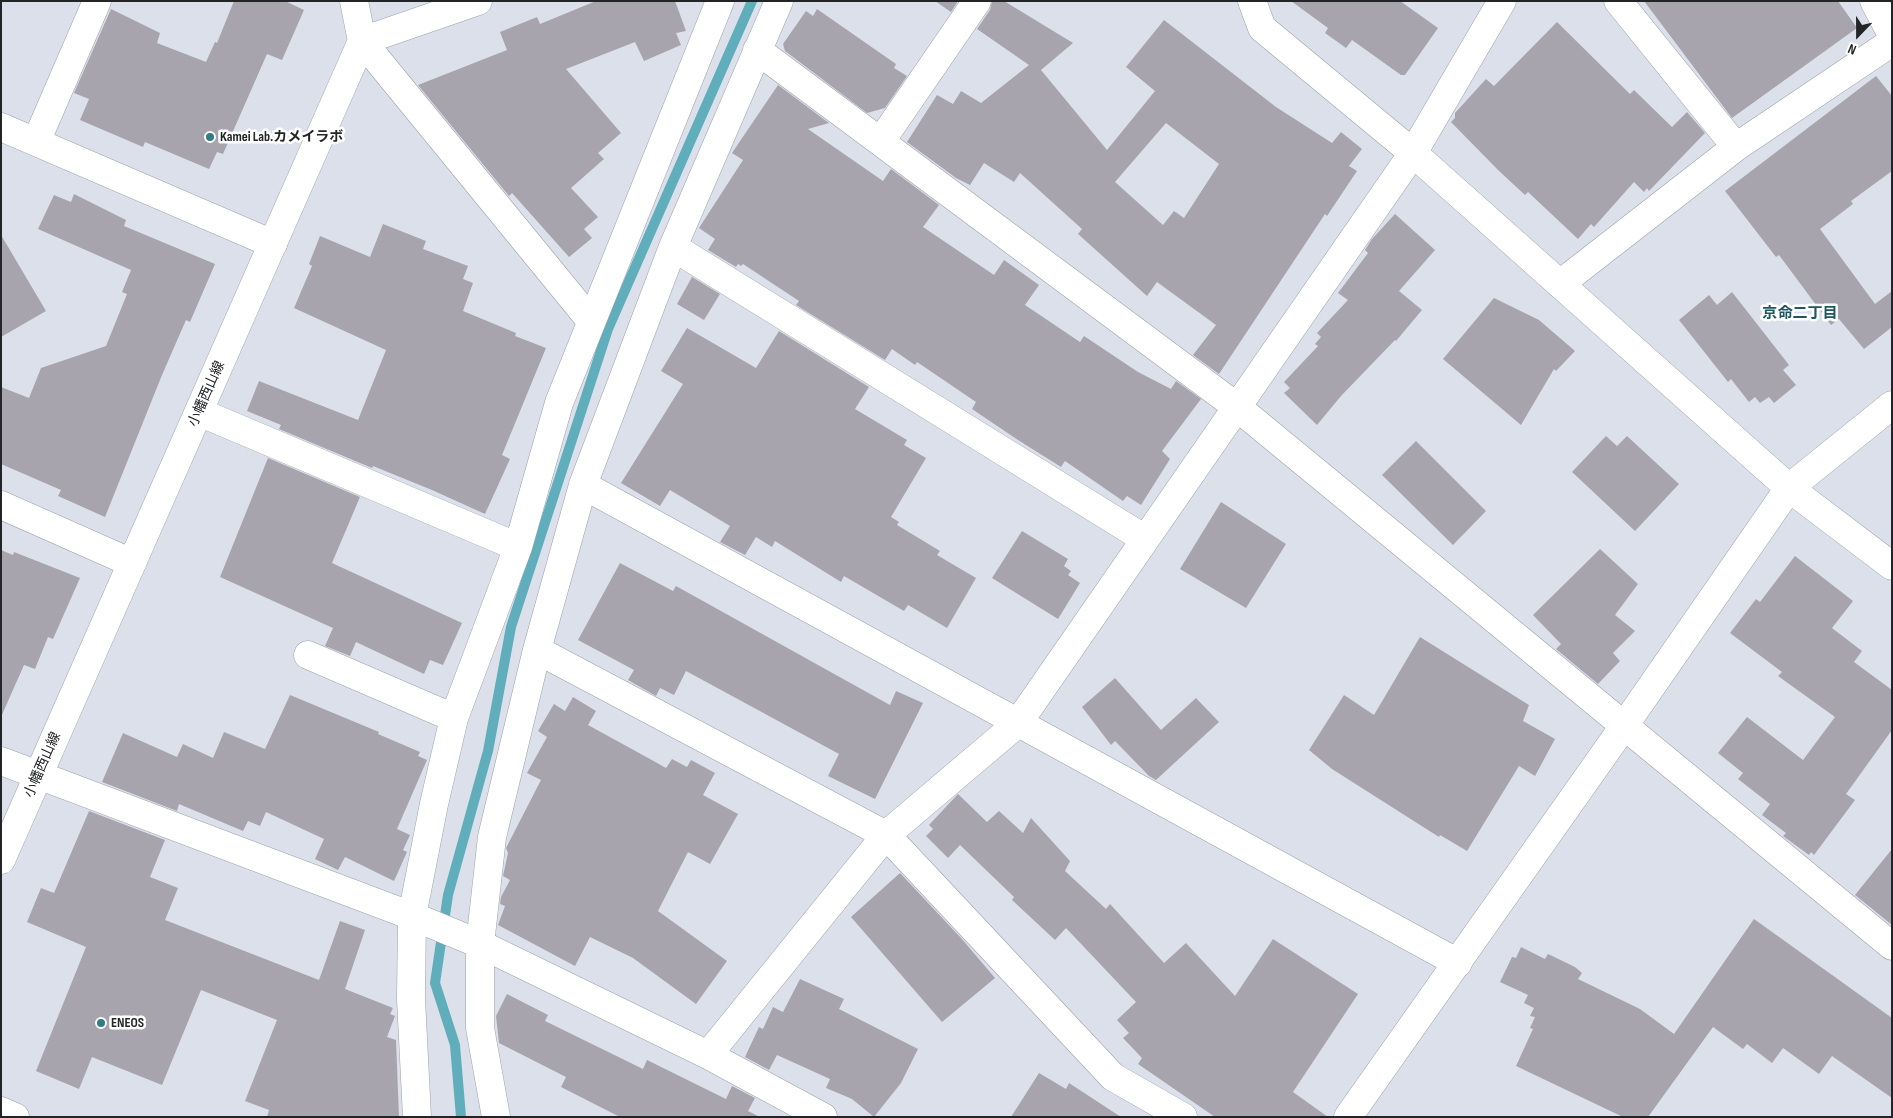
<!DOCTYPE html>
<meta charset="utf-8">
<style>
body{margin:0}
#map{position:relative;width:1893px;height:1118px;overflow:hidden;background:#dbe0eb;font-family:"Sofia Sans Condensed",sans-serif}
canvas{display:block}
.frame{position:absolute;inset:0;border:2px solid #222427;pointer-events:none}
.north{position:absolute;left:1833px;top:10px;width:50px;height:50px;-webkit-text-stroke:4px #fff;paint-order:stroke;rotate:202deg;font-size:14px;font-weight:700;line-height:20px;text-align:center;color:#222427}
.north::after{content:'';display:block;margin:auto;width:18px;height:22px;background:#222427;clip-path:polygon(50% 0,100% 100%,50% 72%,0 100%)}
</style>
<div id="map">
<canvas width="1893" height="1118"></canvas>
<div class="frame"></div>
<div class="north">N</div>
</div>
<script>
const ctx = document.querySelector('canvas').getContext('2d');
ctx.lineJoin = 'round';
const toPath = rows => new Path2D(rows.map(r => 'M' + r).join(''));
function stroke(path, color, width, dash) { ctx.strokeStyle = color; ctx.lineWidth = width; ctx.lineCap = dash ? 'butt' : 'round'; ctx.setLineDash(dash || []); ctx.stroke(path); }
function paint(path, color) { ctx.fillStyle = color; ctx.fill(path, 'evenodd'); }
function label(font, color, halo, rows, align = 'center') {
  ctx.font = font + ' "Sofia Sans Condensed","Noto Sans JP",sans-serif'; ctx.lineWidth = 5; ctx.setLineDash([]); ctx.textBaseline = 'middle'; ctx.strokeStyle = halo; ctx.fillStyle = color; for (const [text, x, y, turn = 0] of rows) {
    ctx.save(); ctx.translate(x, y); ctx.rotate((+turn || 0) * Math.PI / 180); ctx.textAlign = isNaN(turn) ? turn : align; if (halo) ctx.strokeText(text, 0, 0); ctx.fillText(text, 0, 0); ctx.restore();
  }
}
const stream = toPath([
 [461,1117,455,1045,435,983,448,895,488,751,511,627,608,329,752,1]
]);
const building = toPath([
 [234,1,285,1,304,10,282,60,267,54,223,154,217,152,209,169,145,142,143,147,80,120,89,99,74,93,111,9,160,33,157,43,206,62,215,42,217,43],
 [596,1,675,1,686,31,676,33,681,45,644,61,635,42,566,69,621,133,598,153,604,159,571,188,598,217,584,229,592,238,569,257,512,193,509,196,418,85,507,50,500,32,537,17,540,24],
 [935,1,958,1,951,12],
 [992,1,1004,1,1073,43,1041,70,1107,150,1155,91,1126,67,1164,20,1276,107,1332,143,1341,132,1362,149,1349,166,1357,171,1327,216,1325,214,1219,374,1193,355,1216,325,1157,282,1147,296,1078,234,1082,229,1020,173,1014,182,984,163,970,185,956,178,907,142,937,95,953,104,961,91,981,103,1029,65,977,29,990,10],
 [1166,123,1219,164,1184,218,1174,211,1163,225,1115,182],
 [1291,1,1400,1,1438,28,1405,75,1401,75,1352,40,1346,48,1325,33,1328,28],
 [1644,1,1838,1,1857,28,1732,118],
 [817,9,896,64,894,68,907,76,885,108,867,113,785,51,783,44,806,11,813,16],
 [1557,22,1630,94,1634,90,1672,127,1687,112,1705,133,1649,191,1647,188,1644,192,1634,182,1594,227,1591,224,1578,239,1528,192,1525,195,1498,170,1451,122,1455,118,1455,113,1486,79,1494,86],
 [1876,76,1892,96,1892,171,1851,201,1853,204,1820,229,1875,304,1892,291,1892,327,1864,349,1839,319,1831,325,1779,255,1776,257,1725,191],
 [778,85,829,123,808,129,883,181,891,169,939,205,923,227,994,275,1004,260,1039,285,1025,305,1080,342,1084,336,1138,372,1171,389,1176,381,1201,399,1162,451,1170,459,1141,505,1127,496,1123,501,1065,461,1061,467,1018,440,972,409,976,402,917,362,915,365,892,349,885,360,796,305,799,301,743,264,741,266,738,264,736,267,708,250,715,239,699,228,743,160,732,153],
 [74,194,126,220,124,226,215,264,190,322,186,320,162,375,105,517,58,496,61,490,1,464,1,387,29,398,41,368,106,346,127,294,122,292,131,270,38,229,54,195,71,202],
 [1395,214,1435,250,1399,291,1422,310,1396,341,1395,340,1341,396,1317,425,1284,393,1290,388,1284,382,1318,346,1315,344,1321,337,1317,333,1348,300,1338,293,1368,253,1365,250,1372,239],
 [383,224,426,241,423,249,468,266,463,279,473,283,463,311,516,333,515,336,546,348,502,455,510,459,485,514,432,490,373,466,372,468,279,429,281,425,247,411,259,381,358,420,386,350,294,308,312,266,309,264,320,236,370,257],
 [1,235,46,311,1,337],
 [692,277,720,294,704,320,677,304],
 [1732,292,1789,365,1783,370,1796,385,1774,403,1769,397,1760,403,1755,397,1749,402,1731,379,1728,382,1679,320,1709,295,1717,305],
 [1494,298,1539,320,1575,351,1556,371,1554,369,1521,425,1443,359],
 [687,328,756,368,779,331,869,387,855,409,907,440,904,445,926,458,891,517,899,522,897,525,940,551,937,555,976,578,947,628,908,605,904,611,844,576,841,582,775,541,772,547,756,537,745,555,720,542,730,526,670,490,660,506,621,483,683,384,661,371],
 [1606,436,1617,446,1627,436,1679,484,1635,531,1572,472],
 [1416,441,1486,511,1453,545,1382,475],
 [268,458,360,497,332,563,462,623,443,665,430,660,424,674,356,642,350,656,325,646,333,628,220,577],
 [1221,502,1286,544,1246,608,1180,569],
 [1022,531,1068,559,1064,566,1071,571,1068,575,1080,583,1058,619,992,578],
 [1600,549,1638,584,1615,615,1635,631,1613,653,1620,661,1598,684,1556,649,1561,644,1533,615],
 [1,550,13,555,14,552,80,578,53,639,48,637,35,669,24,665,1,717],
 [1795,556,1853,601,1832,628,1862,651,1854,662,1892,690,1892,730,1846,794,1855,800,1814,855,1811,852,1809,855,1783,836,1786,833,1762,815,1770,804,1738,779,1743,773,1718,753,1747,717,1803,760,1835,717,1778,676,1782,672,1730,633,1756,599,1760,602],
 [620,563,673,591,676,586,890,705,896,691,923,703,875,799,828,776,839,754,686,671,674,695,660,688,656,696,628,680,634,670,578,640],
 [1420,637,1529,705,1523,721,1555,739,1535,776,1519,766,1467,851,1440,835,1439,837,1332,769,1309,750,1344,695,1374,715],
 [1115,678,1161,730,1196,698,1219,722,1156,780,1149,776,1115,741,1111,745,1082,707],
 [290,695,379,732,378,734,420,752,418,756,427,760,397,829,410,835,403,850,407,852,394,881,345,857,338,870,315,859,324,839,266,812,260,826,248,821,243,831,179,804,177,811,102,782,123,733,177,757,183,744,213,758,224,732,265,749],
 [573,697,596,711,588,725,650,759,666,768,672,759,687,767,691,760,715,773,703,795,738,814,710,864,688,852,658,911,727,961,696,1004,633,958,590,937,575,966,498,925,505,906,500,904,501,897,510,880,503,876,508,853,506,848,541,780,527,773,547,737,538,731,554,704,565,711],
 [958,794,987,822,999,811,1023,833,1031,818,1070,861,1065,871,1106,909,1110,904,1164,963,1186,943,1235,996,1273,939,1358,994,1293,1092,1328,1117,1215,1117,1138,1064,1142,1058,1123,1038,1129,1033,1117,1020,1136,1002,1066,928,1055,940,1012,900,1014,897,960,845,948,858,926,836,933,829,929,825],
 [89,811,165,840,150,877,178,888,165,920,319,980,340,921,365,930,345,989,393,1008,390,1014,395,1016,387,1037,396,1040,399,1117,267,1117,269,1110,245,1101,277,1020,201,990,162,1085,92,1057,79,1089,36,1071,86,947,27,922,41,888,54,893],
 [1892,849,1892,925,1855,895],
 [900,873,961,938,995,978,942,1022,851,917],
 [1754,919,1892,1018,1892,1098,1832,1056,1819,1074,1783,1048,1772,1063,1747,1044,1743,1049,1713,1027,1648,1117,1623,1117,1516,1066,1533,1029,1530,1028,1535,1017,1530,1016,1534,1008,1524,1003,1528,995,1500,982,1512,957,1516,958,1521,947,1545,959,1548,954,1575,967,1582,973,1578,979,1640,1009,1674,1034],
 [800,979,844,999,839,1009,918,1049,901,1083,874,1117,852,1099,826,1088,830,1079,777,1055,769,1070,745,1057,759,1027,763,1029,773,1007,783,1012],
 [507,994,548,1015,545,1021,643,1069,647,1060,726,1099,732,1086,755,1098,748,1111,760,1117,620,1117,561,1087,566,1077,499,1043,496,1016],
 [1039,1073,1066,1089,1069,1083,1121,1117,1011,1117]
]);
const minor = toPath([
 [1618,1,1736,147],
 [1874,1,1892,35],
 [362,41,591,321],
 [757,50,1237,407,1892,946],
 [1,127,273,244],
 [881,141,977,1],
 [36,142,97,1],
 [673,247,1145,539],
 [1560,284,1736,147,1892,42],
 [199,412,518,547],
 [583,485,1458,963],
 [1,505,132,563],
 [537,650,886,835,1113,1077,1183,1117],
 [308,655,454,718],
 [1,761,412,916,480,944,708,1055,823,1117],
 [708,1055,886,835,1018,723,1413,153,1502,1],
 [417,1117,411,999,412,916,434,804,454,718,518,547,559,403,720,1],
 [496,1117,480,1028,480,944,492,837,537,650,583,485,673,247,779,1]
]);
const tertiary = toPath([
 [354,1,362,41],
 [1252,1,1262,28,1413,153,1789,488,1892,566],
 [1,860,362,41,478,1],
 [1,1111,15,1117],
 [1348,1117,1624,726,1789,488,1892,405]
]);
const markers = [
 [210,137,5,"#337b85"],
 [101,1023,5,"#337b85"]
];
const poiNames = [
 ["Kamei Lab.カメイラボ",220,137],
 ["ENEOS",111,1023]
];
const streetNames = [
 ["小幡西山線",207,394,-66],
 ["小幡西山線",43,765,-66]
];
const neighbourhoodNames = [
 ["京命二丁目",1800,314]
];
stroke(stream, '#60aebc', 10);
paint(building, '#a8a4ae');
stroke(minor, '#9ca1aa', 29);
stroke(tertiary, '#9ca1aa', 29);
stroke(minor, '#fff', 28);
stroke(tertiary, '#fff', 28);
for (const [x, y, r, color] of markers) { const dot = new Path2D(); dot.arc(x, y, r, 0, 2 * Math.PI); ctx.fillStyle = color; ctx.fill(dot); stroke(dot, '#fff', 2); }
label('bold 14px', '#222427', '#fff', poiNames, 'left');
label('14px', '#222427', '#fff', streetNames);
label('bold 15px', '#1c565e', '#fff', neighbourhoodNames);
</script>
